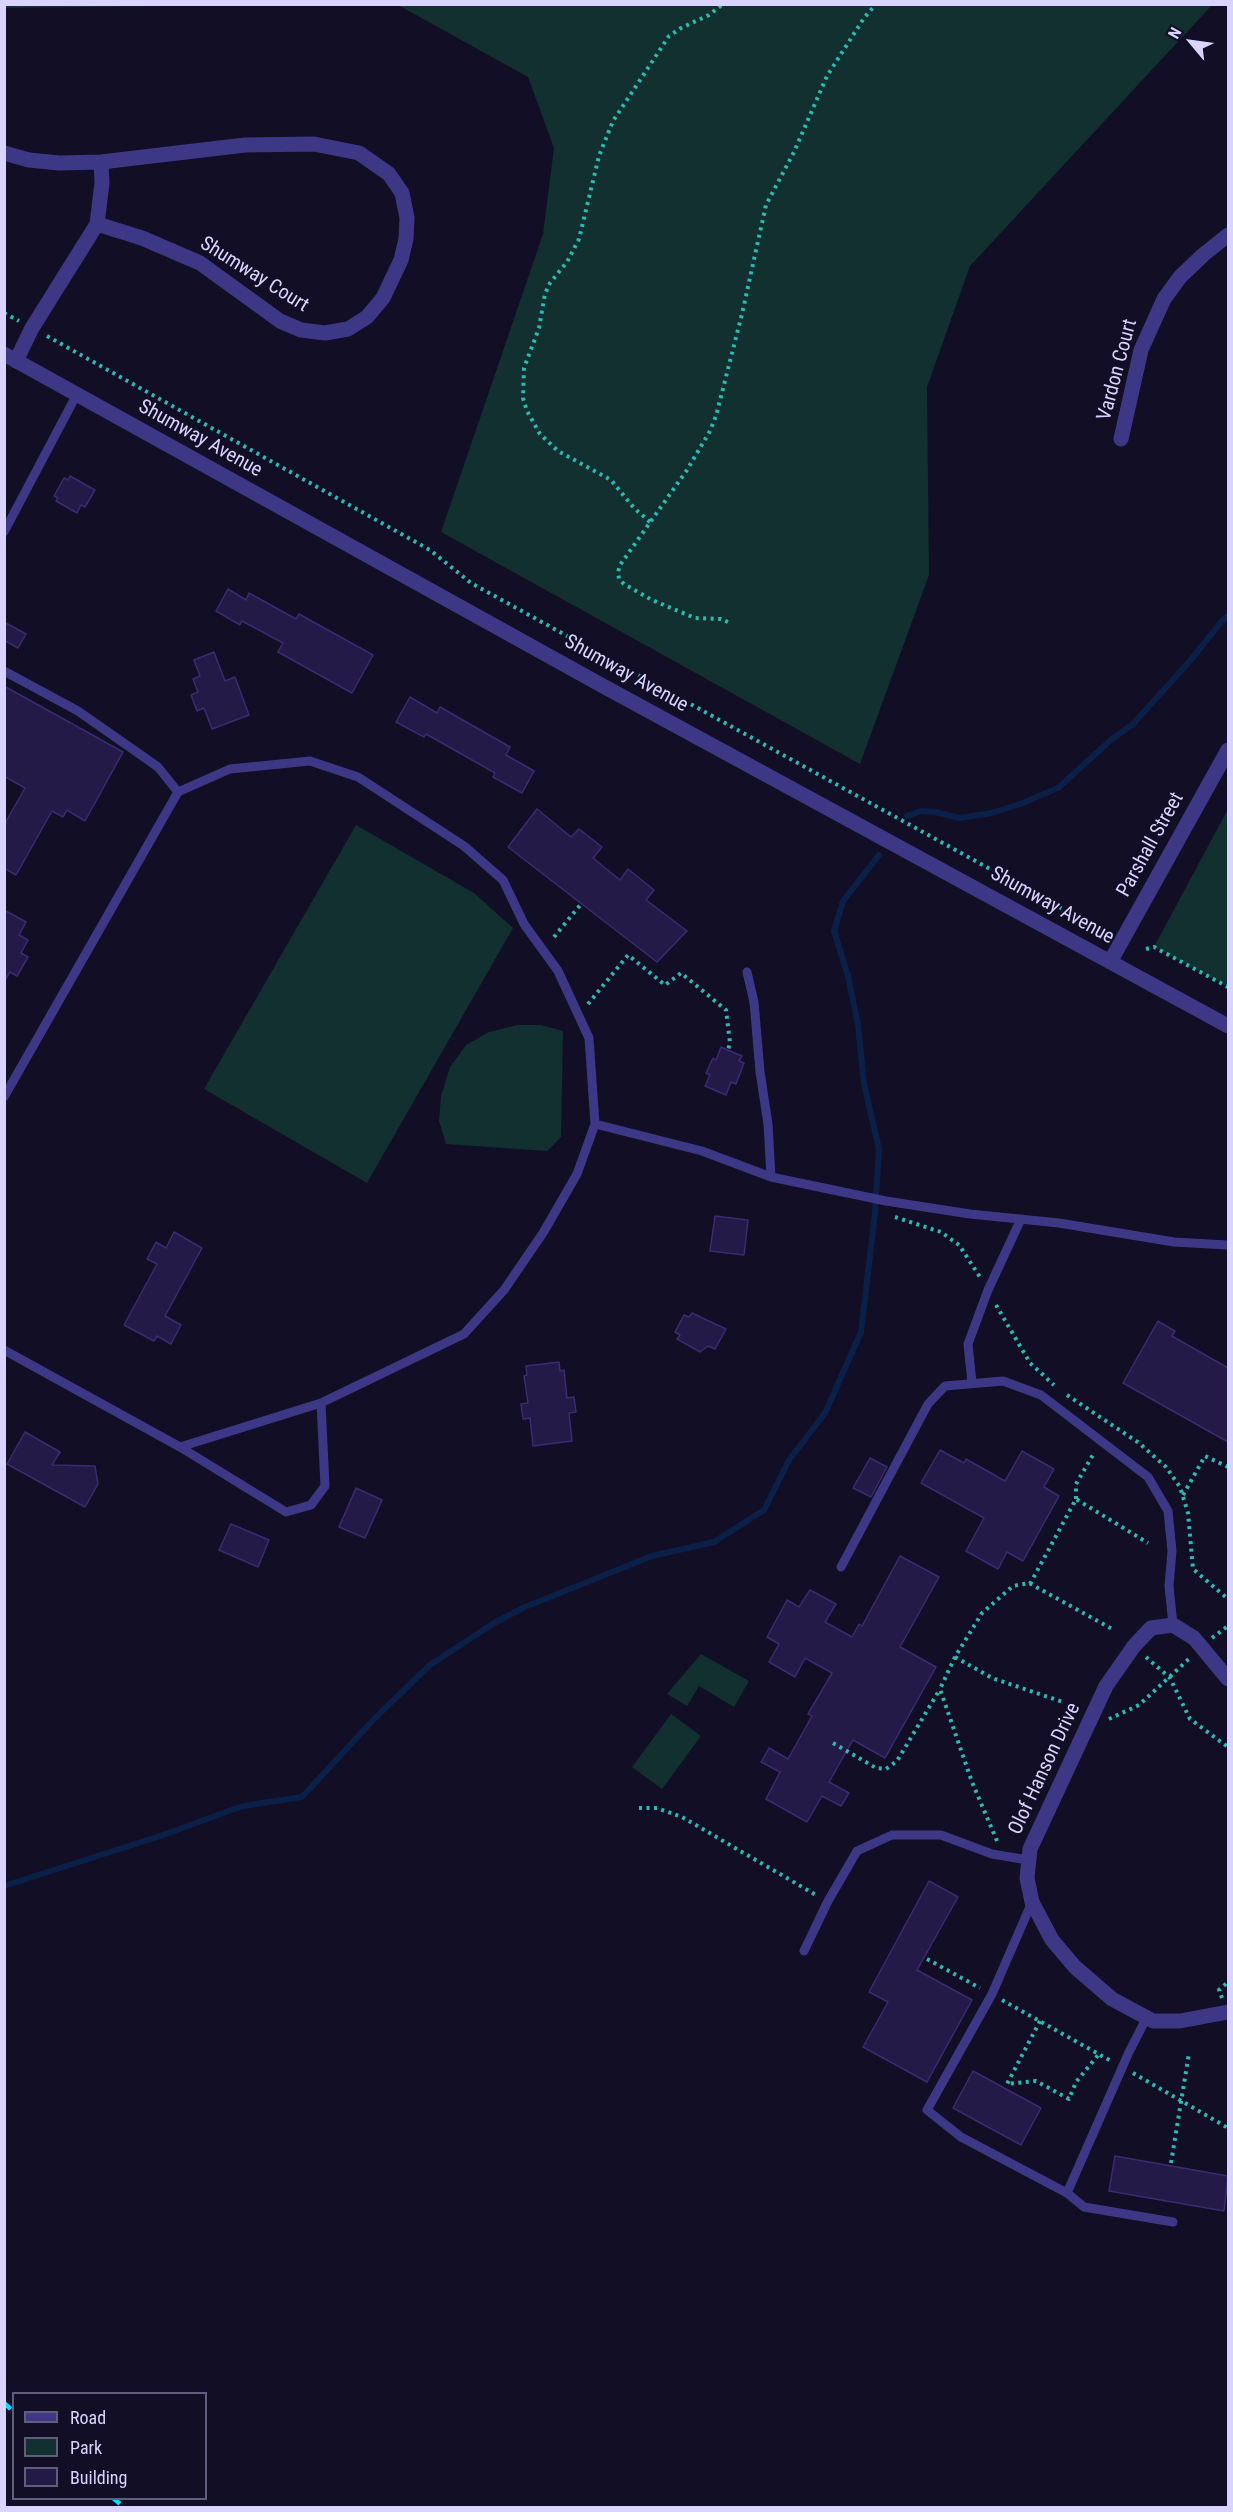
<!DOCTYPE html>
<style>
body{margin:0}
#map{position:relative;width:1233px;height:2512px;overflow:hidden;background:#120e25;font-family:"Roboto Condensed",sans-serif}
canvas{display:block}
.frame{position:absolute;inset:0;border:6px solid #d8d3ff;pointer-events:none}
.legend{position:absolute;left:12px;top:2392px;width:195px;height:108px;box-sizing:border-box;background:#120e25;border:2px solid #615d7c;margin:0;padding:8px 10px;list-style:none;font-size:18px;color:#d8d3ff}
.legend li{display:flex;align-items:center;gap:12px;height:30px}
.legend b{width:30px;border:2px solid #615d7c}
.north{position:absolute;left:1161px;top:12px;width:60px;height:60px;-webkit-text-stroke:4px #120e25;paint-order:stroke;rotate:299deg;font-size:16px;font-weight:700;line-height:24px;text-align:center;color:#d8d3ff}
.north::after{content:'';display:block;margin:auto;width:21px;height:27px;background:#d8d3ff;clip-path:polygon(50% 0,100% 100%,50% 72%,0 100%)}
</style>
<div id="map">
<canvas width="1233" height="2512"></canvas>
<div class="frame"></div>
<ul class="legend">
<li><b style="height:8px;background:#3c3886"></b>Road</li>
<li><b style="height:16px;background:#11302f"></b>Park</li>
<li><b style="height:16px;background:#241a47"></b>Building</li>
</ul>
<div class="north">N</div>
</div>
<script>
const ctx = document.querySelector('canvas').getContext('2d');
ctx.lineJoin = 'round';
function paint(path, color) { ctx.fillStyle = color; ctx.fill(path, 'evenodd'); }
const toPath = rows => new Path2D(rows.map(r => 'M' + r).join(''));
function stroke(path, color, width, dash) { ctx.strokeStyle = color; ctx.lineWidth = width; ctx.lineCap = dash ? 'butt' : 'round'; ctx.setLineDash(dash || []); ctx.stroke(path); }
function label(font, color, halo, rows, align = 'center') {
  ctx.font = font + ' "Roboto Condensed",sans-serif'; ctx.lineWidth = 4.5; ctx.setLineDash([]); ctx.textBaseline = 'middle'; ctx.strokeStyle = halo; ctx.fillStyle = color; for (const [text, x, y, turn = 0] of rows) {
    ctx.save(); ctx.translate(x, y); ctx.rotate((+turn || 0) * Math.PI / 180); ctx.textAlign = isNaN(turn) ? turn : align; if (halo) ctx.strokeText(text, 0, 0); ctx.fillText(text, 0, 0); ctx.restore();
  }
}
const green = toPath([
 [5,4,246,4,246,5,5,8],
 [398,5,1212,5,970,266,927,387,929,575,860,764,441,532,543,234,554,148,528,77],
 [1228,809,1228,987,1154,947],
 [356,825,474,893,513,928,367,1183,204,1089],
 [517,1025,541,1025,563,1031,561,1137,547,1151,446,1144,439,1121,441,1096,450,1067,466,1045,489,1032],
 [701,1654,749,1681,734,1707,699,1686,687,1706,667,1694],
 [671,1714,701,1736,662,1789,632,1767]
]);
const stream = toPath([
 [907,816,921,811,935,812,959,818,992,813,1020,804,1058,788,1112,739,1133,724,1189,662,1222,621,1228,616],
 [4,1886,160,1836,243,1806,302,1797,376,1717,430,1665,494,1623,525,1607,652,1556,714,1542,764,1510,789,1460,825,1413,861,1332,875,1213,879,1149,864,1084,858,1025,848,976,834,931,843,901,879,855]
]);
const building = toPath([
 [70,476,95,490,85,507,81,505,77,513,56,501,58,498,54,496,64,478,68,480,70,476],
 [228,589,246,600,249,593,296,619,299,614,373,655,352,693,278,652,283,643,242,621,240,625,216,611,228,589],
 [4,622,26,634,18,648,4,640,4,622],
 [214,652,225,681,235,677,249,715,212,729,204,708,197,711,191,695,198,692,193,679,200,676,194,660,214,652],
 [4,686,123,752,85,821,67,810,63,817,52,811,16,875,4,868,4,825,25,788,4,776,4,686],
 [410,697,437,713,440,707,510,747,506,755,534,771,522,793,493,777,495,773,426,734,424,737,396,722,410,697],
 [537,809,571,837,579,829,602,847,593,858,620,880,628,869,654,890,646,900,687,931,657,962,508,847,537,809],
 [4,910,26,922,19,935,28,940,21,953,28,957,17,976,10,972,4,982,4,910],
 [721,1047,742,1056,739,1061,744,1063,736,1084,731,1082,726,1095,705,1086,710,1075,706,1073,713,1058,716,1060,721,1047],
 [715,1216,748,1220,744,1255,710,1251,715,1216],
 [174,1232,202,1248,165,1316,181,1325,171,1344,157,1336,154,1341,124,1325,157,1264,147,1259,156,1242,166,1248,174,1232],
 [692,1313,726,1329,715,1349,708,1346,700,1352,677,1339,680,1335,675,1332,684,1315,689,1317,692,1313],
 [1158,1321,1175,1331,1172,1336,1228,1368,1228,1442,1123,1383,1158,1321],
 [559,1362,560,1371,564,1370,567,1398,574,1397,576,1412,569,1413,572,1441,533,1446,530,1418,523,1419,521,1404,528,1403,524,1376,527,1375,526,1366,559,1362],
 [25,1432,60,1452,52,1465,95,1466,98,1484,85,1507,7,1464,25,1432],
 [940,1450,964,1463,966,1459,1005,1481,1022,1451,1054,1469,1044,1487,1059,1496,1023,1561,1007,1552,998,1569,966,1551,984,1518,921,1483,940,1450],
 [870,1458,887,1467,871,1497,853,1488,870,1458],
 [356,1488,382,1500,365,1538,339,1527,356,1488],
 [231,1524,269,1540,258,1567,219,1550,231,1524],
 [900,1556,939,1577,900,1647,936,1667,885,1758,853,1740,829,1782,849,1793,841,1806,822,1796,807,1822,766,1799,780,1772,761,1762,769,1748,788,1759,812,1716,808,1714,832,1673,805,1658,795,1677,769,1662,779,1644,767,1637,787,1600,799,1607,810,1590,836,1604,825,1622,852,1637,859,1624,862,1626,900,1556],
 [929,1881,958,1897,917,1970,972,2000,927,2082,863,2047,888,2002,869,1992,929,1881],
 [973,2071,1041,2108,1021,2145,953,2108,973,2071],
 [1115,2156,1228,2176,1224,2211,1109,2191,1115,2156]
]);
const path = toPath([
 [4,313,19,321],
 [47,336,430,550,471,583,1088,923],
 [650,522,634,508,611,480,558,451,540,434,527,411,523,398,524,368,539,328,545,294,550,283,567,262,579,239,599,156,613,121,669,36,681,28,709,15,723,4],
 [728,622,721,619,695,618,652,600,624,584,619,579,618,572,620,565,687,470,710,431,716,416,742,314,766,205,794,152,827,76,864,18,876,4],
 [554,937,581,904],
 [1146,949,1154,947,1228,987],
 [588,1004,628,955,665,985,681,973,726,1010,730,1043,728,1050],
 [895,1217,941,1232,959,1245,980,1277],
 [996,1305,1030,1363,1054,1385],
 [1067,1395,1139,1443,1166,1467,1180,1487,1188,1513,1193,1569,1228,1599],
 [1183,1495,1205,1456,1228,1467],
 [1076,1499,1076,1484,1094,1453],
 [1030,1584,1076,1499,1148,1543],
 [1212,1638,1228,1626],
 [955,1657,992,1678,1063,1702],
 [1146,1657,1170,1678,1190,1719,1228,1747],
 [1109,1719,1139,1705,1191,1657],
 [833,1743,876,1768,886,1769,897,1761,940,1689],
 [639,1808,657,1808,682,1817,816,1895],
 [997,1841,972,1782,940,1689,955,1657,982,1613,1013,1586,1029,1583,1114,1630],
 [927,1959,980,1988],
 [1222,1998,1219,1990,1228,1982],
 [1002,2000,1111,2061],
 [1040,2021,1007,2084,1036,2081,1069,2099,1076,2082,1099,2054],
 [1133,2073,1228,2128],
 [1171,2163,1189,2053]
]);
const service = toPath([
 [4,532,77,394],
 [4,671,78,711,158,767,178,792],
 [747,972,754,1002,760,1072,768,1124,771,1177],
 [4,1097,178,792,230,769,310,761,358,777,464,846,503,880,524,924,558,971,589,1038,595,1124,577,1174,543,1233,504,1290,464,1334,321,1403,180,1447,4,1350],
 [595,1124,702,1151,771,1177,886,1201,970,1214,1059,1223,1174,1242,1228,1245],
 [972,1383,968,1344,988,1290,1021,1219],
 [180,1447,286,1512,311,1505,325,1486,321,1403],
 [841,1567,928,1404,945,1386,1003,1381,1041,1395,1148,1477,1168,1511,1172,1551,1169,1586,1173,1625],
 [1032,1902,992,1994,927,2110,961,2137,1067,2193,1129,2052,1147,2017],
 [804,1951,828,1901,857,1851,892,1835,941,1835,992,1854,1028,1860],
 [1067,2193,1084,2207,1173,2222]
]);
const minor = toPath([
 [4,153,29,160,59,163,101,162,245,145,314,144,359,153,389,174,402,193,407,218,406,239,401,260,383,298,367,317,348,329,325,333,301,330,280,321,200,263,142,238,97,224],
 [16,361,32,328,97,224,102,183,101,162],
 [1121,439,1141,350,1164,299,1180,277,1203,255,1228,235],
 [1228,1679,1194,1638,1173,1625,1151,1628,1134,1646,1106,1686,1030,1849,1027,1878,1032,1902,1052,1940,1075,1967,1112,1999,1153,2021,1180,2021,1228,2012]
]);
const tertiary = toPath([
 [4,354,603,686,1228,1026],
 [1110,962,1228,750]
]);
const rail = toPath([
 [4,2403,14,2412],
 [113,2498,125,2508]
]);
const streetNames = [
 ["Shumway Court",254,275,32],
 ["Vardon Court",1118,370,-75],
 ["Shumway Avenue",200,439,29],
 ["Shumway Avenue",626,674,29],
 ["Parshall Street",1151,845,-61],
 ["Shumway Avenue",1052,906,29],
 ["Olof Hanson Drive",1045,1769,-65]
];
paint(green, '#11302f');
stroke(stream, '#0b2048', 6);
paint(building, '#241a47');
stroke(building, '#3b2b73', 1.5);
stroke(path, '#2cbab3', 4, [3, 4.5]);
stroke(service, '#3c3886', 9);
stroke(minor, '#3c3886', 15);
stroke(tertiary, '#3c3886', 15);
stroke(rail, '#00e0fe', 4.5, [9, 8]);
label('20px', '#d8d3ff', '#120e25', streetNames);
</script>
